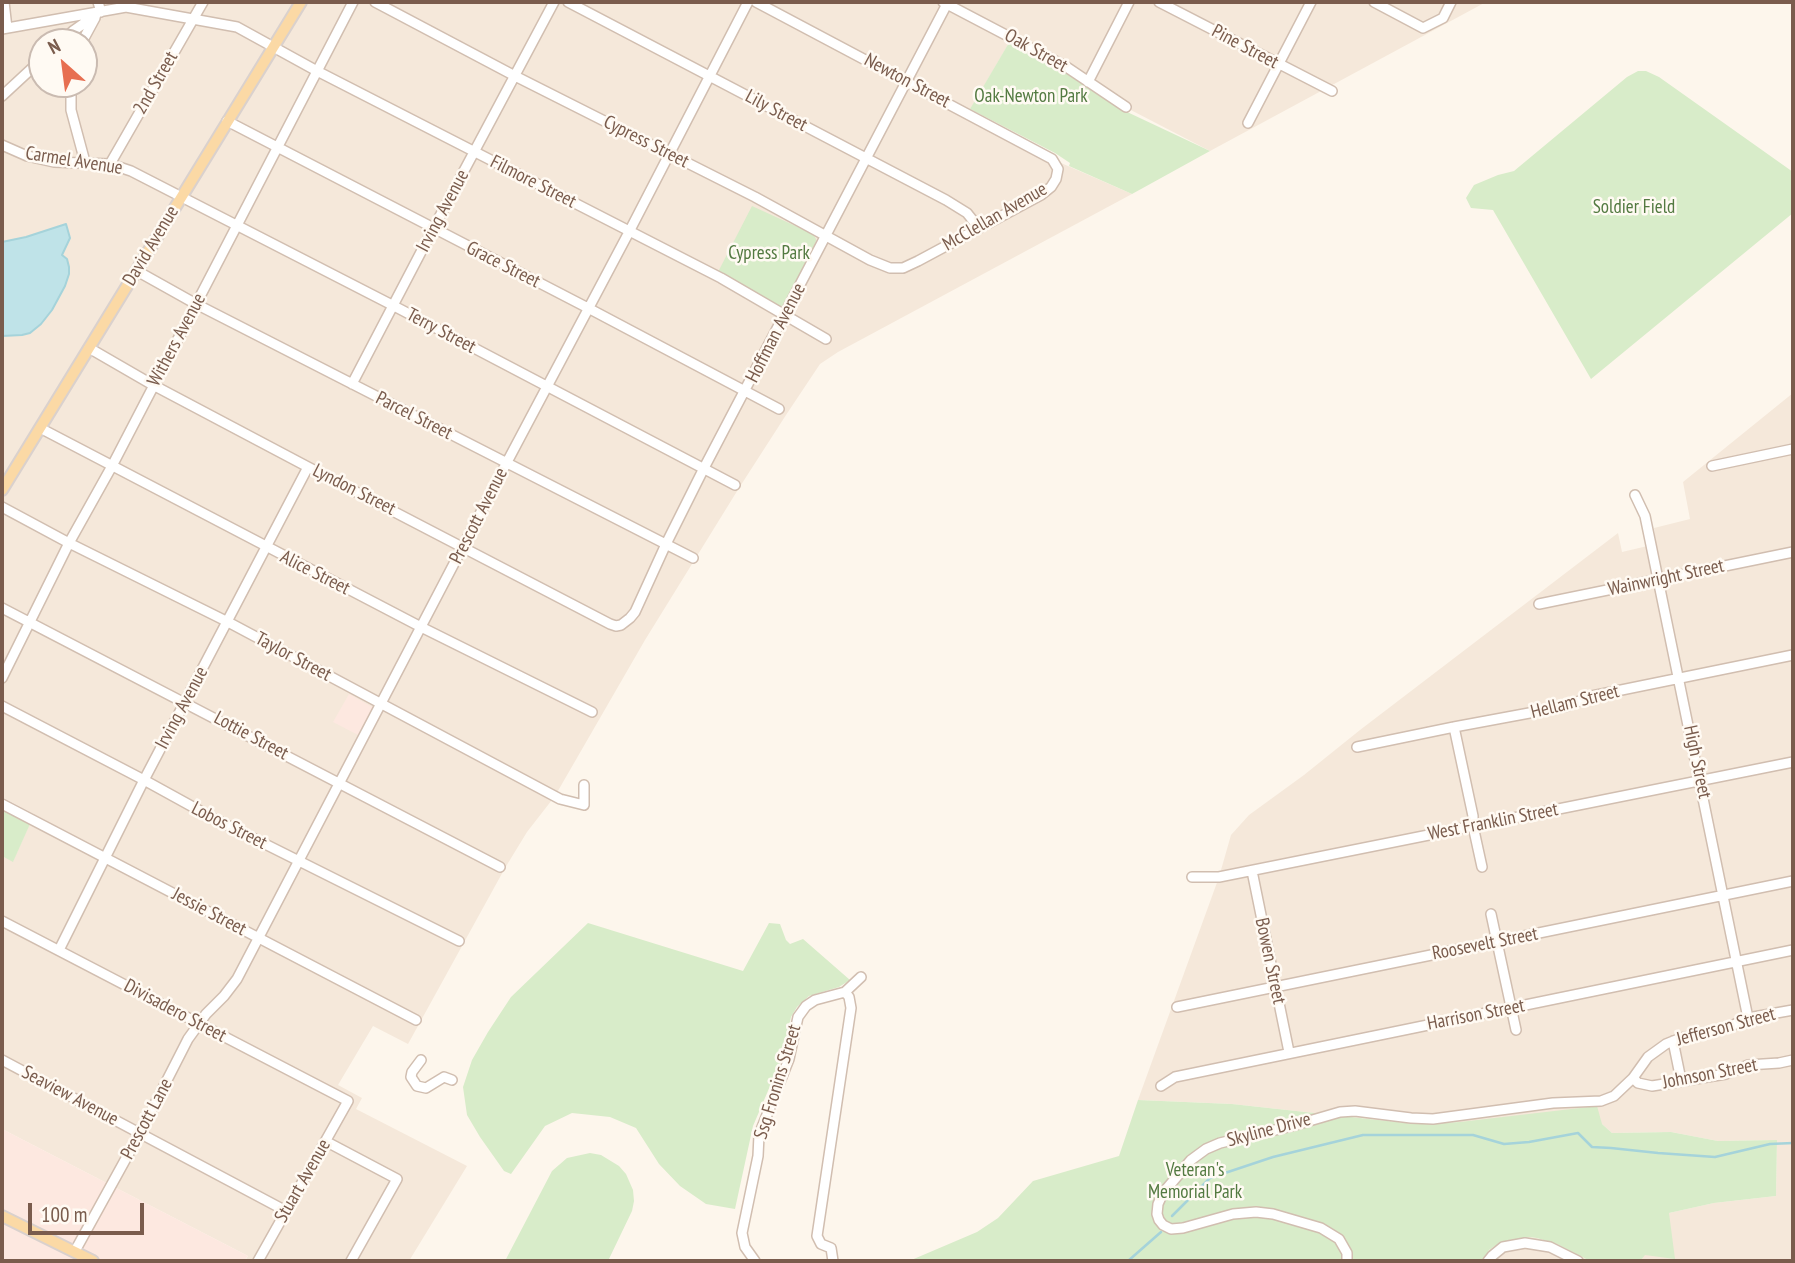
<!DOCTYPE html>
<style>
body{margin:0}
#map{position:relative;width:1795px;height:1263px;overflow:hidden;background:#fdf6ec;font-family:"PT Sans Narrow",sans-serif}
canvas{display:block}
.frame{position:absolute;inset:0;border:4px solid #7a5c4d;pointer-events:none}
.north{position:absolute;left:28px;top:28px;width:70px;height:70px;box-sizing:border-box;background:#fffaf3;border:2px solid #cabbb1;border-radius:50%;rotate:332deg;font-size:19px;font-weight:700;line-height:28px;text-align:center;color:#7a5c4d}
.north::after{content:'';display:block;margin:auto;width:24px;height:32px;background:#e76f51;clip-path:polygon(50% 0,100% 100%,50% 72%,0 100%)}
.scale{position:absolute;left:28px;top:1203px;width:116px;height:32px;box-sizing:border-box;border:4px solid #7a5c4d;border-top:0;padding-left:9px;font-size:21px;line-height:24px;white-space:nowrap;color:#7a5c4d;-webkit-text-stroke:5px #fffaf3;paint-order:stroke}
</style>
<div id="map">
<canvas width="1795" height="1263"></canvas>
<div class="frame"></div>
<div class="north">N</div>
<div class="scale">100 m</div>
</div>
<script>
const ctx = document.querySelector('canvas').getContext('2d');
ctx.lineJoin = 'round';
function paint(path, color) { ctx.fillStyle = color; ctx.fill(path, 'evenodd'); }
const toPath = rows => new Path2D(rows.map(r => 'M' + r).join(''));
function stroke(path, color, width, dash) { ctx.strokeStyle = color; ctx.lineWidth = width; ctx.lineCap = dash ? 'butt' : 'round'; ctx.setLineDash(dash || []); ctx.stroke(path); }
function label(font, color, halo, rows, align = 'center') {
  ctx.font = font + ' "PT Sans Narrow",sans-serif'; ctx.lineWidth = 5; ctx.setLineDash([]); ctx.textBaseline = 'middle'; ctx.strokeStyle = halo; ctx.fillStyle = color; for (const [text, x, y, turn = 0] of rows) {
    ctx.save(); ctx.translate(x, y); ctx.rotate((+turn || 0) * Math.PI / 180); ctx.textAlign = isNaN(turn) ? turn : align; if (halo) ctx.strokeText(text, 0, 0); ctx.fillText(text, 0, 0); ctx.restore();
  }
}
const residential = toPath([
 [2,2,1486,2,1210,151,1125,107,1012,38,968,113,1052,159,1132,194,838,352,820,364,786,415,739,488,645,640,555,796,527,832,505,868,408,1044,373,1026,338,1085,362,1098,356,1109,467,1166,409,1261,245,1261,248,1256,2,1129,2,856,13,861,34,814,2,797],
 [42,42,84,42,84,84,42,84],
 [1793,393,1793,1261,1640,1261,1669,1213,1714,1203,1776,1196,1777,1140,1718,1141,1671,1132,1612,1133,1602,1124,1460,1122,1415,1124,1232,1104,1138,1100,1219,877,1231,835,1249,815,1304,775,1360,730,1618,533,1622,552,1656,544,1654,528,1690,519,1683,482],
 [1529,1237,1537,1238,1557,1244,1590,1261,1484,1261,1489,1250,1495,1246,1511,1240]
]);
const commercial = toPath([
 [349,694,374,708,360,736,333,722],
 [2,1129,248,1256,244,1261,2,1261]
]);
const green = toPath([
 [1010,41,1062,69,1125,111,1210,151,1132,194,1069,166,1070,163,1055,153,970,109],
 [1638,71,1646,71,1659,77,1793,172,1793,213,1591,379,1493,210,1471,208,1466,198,1474,185,1498,175,1514,171,1627,77],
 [752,206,813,234,816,239,816,241,788,301,782,307,718,272],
 [2,810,30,824,13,862,2,856],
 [588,923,743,971,769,923,780,924,786,940,790,944,803,939,850,980,839,987,809,996,797,1007,791,1017,782,1058,753,1126,735,1209,706,1204,680,1186,659,1164,636,1128,610,1117,572,1113,545,1126,511,1174,504,1171,480,1137,467,1115,463,1087,472,1060,488,1032,511,997],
 [1138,1100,1232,1104,1415,1124,1460,1122,1597,1106,1602,1124,1612,1133,1671,1132,1718,1141,1777,1140,1776,1196,1714,1203,1669,1213,1675,1259,1645,1255,1640,1261,1590,1261,1557,1244,1537,1238,1529,1237,1511,1240,1495,1246,1489,1250,1484,1261,909,1261,977,1232,998,1218,1033,1181,1119,1156],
 [590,1153,601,1155,619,1166,626,1174,633,1190,634,1201,632,1211,608,1261,505,1261,552,1171,567,1158]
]);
const water = toPath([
 [66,224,70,238,62,255,67,259,69,267,69,274,65,286,52,310,41,324,30,333,22,335,2,336,2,242,26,237,66,224]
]);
const stream = toPath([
 [1172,1216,1210,1178,1273,1157,1363,1135,1473,1135,1504,1144,1529,1142,1578,1133,1592,1147,1611,1148,1658,1153,1715,1157,1770,1144,1793,1143],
 [1128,1261,1161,1232]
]);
const minor = toPath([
 [4,2,7,28],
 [98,2,101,12],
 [375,2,515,76,755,197,870,260,890,268,903,268,918,261,1041,195,1051,187,1056,179,1058,169,1052,159,756,2],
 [568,2,946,200,967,213,979,228],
 [943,2,1065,66,1126,107],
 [1159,2,1332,91],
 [1374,2,1423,28,1443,18,1451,2],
 [2,29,126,7,237,27,317,71,721,278,826,339],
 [61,42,73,31,96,15],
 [82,42,95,18],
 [1088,82,1129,2],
 [71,84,71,110,85,162],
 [2,96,42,59],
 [227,121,588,308,779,409],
 [1248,123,1311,2],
 [2,145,27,156,54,162,110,164,131,171,394,306,735,485],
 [110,164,203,2],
 [137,271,196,304,693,558],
 [89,348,153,385,308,467,610,624,616,626,621,625,630,618,635,612,666,544,704,468,948,2],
 [352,384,433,229,554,2],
 [40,428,421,627,592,712],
 [1712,466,1793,449],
 [1635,495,1645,516,1651,545,1748,1018],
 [2,507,69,543,228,622,560,799,584,805,584,785],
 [1539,604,1793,552],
 [2,608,500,867],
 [2,678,69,543,112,466,353,2],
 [2,706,144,780,213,818,459,941],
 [1454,727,1473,816,1473,826,1482,867],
 [1357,747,1454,727,1567,706,1592,696,1793,655],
 [2,804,416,1020],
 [1252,871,1289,1052],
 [1192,877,1219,877,1793,762],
 [1491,914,1516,1030],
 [2,921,348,1101,258,1261],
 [59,950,144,780,308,467],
 [1177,1007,1793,881],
 [1673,1041,1681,1080],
 [2,1060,286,1211],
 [421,1060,412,1072,411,1077,417,1086,426,1088,444,1077,452,1080],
 [1633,1078,1638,1083,1652,1086,1726,1074,1748,1065,1779,1063,1793,1060],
 [1161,1086,1175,1077,1793,950],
 [327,1142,397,1179,351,1261],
 [75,1251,140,1133,188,1039,206,1014,224,996,237,979,506,464,629,232,748,2],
 [755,1261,745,1247,742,1233,758,1156,759,1135,789,1059,798,1017,806,1006,815,1000,845,992,861,977],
 [833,1261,831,1248,821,1244,817,1236,851,1008,849,997,845,992],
 [1347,1261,1347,1253,1339,1239,1321,1228,1273,1214,1256,1212,1233,1214,1183,1228,1171,1229,1163,1225,1159,1220,1157,1214,1158,1204,1163,1193,1191,1160,1206,1149,1220,1143,1292,1126,1340,1112,1355,1111,1411,1118,1433,1119,1553,1103,1601,1101,1614,1096,1633,1078,1648,1057,1666,1044,1681,1038,1727,1028,1748,1018,1793,1010],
 [1488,1261,1492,1256,1503,1247,1525,1243,1550,1247,1578,1261]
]);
const major = toPath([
 [2,490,301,2],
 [2,1216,93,1261]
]);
const streetNames = [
 ["Pine Street",1245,47,28],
 ["Oak Street",1036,51,29],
 ["Newton Street",907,81,28],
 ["2nd Street",156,83,-60],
 ["Lily Street",776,111,28],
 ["Cypress Street",646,142,27],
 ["Carmel Avenue",74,161,9],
 ["Filmore Street",533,182,27],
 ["Irving Avenue",443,211,-62],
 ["McClellan Avenue",995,217,-30],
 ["David Avenue",151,246,-59],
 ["Grace Street",503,265,27],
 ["Terry Street",441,331,28],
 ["Hoffman Avenue",776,333,-63],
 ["Withers Avenue",177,340,-62],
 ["Parcel Street",414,416,27],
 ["Lyndon Street",354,490,27],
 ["Prescott Avenue",479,516,-63],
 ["Alice Street",315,573,27],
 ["Wainwright Street",1666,578,-12],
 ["Taylor Street",293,657,28],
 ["Hellam Street",1575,702,-14],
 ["Irving Avenue",182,708,-62],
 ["Lottie Street",251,736,28],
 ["High Street",1697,762,78],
 ["West Franklin Street",1493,822,-11],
 ["Lobos Street",229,826,27],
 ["Jessie Street",209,912,28],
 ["Roosevelt Street",1485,944,-11],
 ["Bowen Street",1270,961,78],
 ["Divisadero Street",175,1011,28],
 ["Harrison Street",1476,1015,-11],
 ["Jefferson Street",1726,1027,-15],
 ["Johnson Street",1710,1074,-11],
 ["Ssg Fronins Street",778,1082,-73],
 ["Seaview Avenue",70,1096,28],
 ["Prescott Lane",147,1119,-62],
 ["Skyline Drive",1269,1130,-15],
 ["Stuart Avenue",303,1181,-60]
];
const parkNames = [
 ["Oak-Newton Park",1031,97],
 ["Soldier Field",1634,208],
 ["Cypress Park",769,254],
 ["Veteran's",1195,1171],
 ["Memorial Park",1195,1193]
];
paint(residential, '#f5e8da');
paint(commercial, '#fde8e0');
paint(green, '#d8ecc9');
paint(water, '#bfe3e8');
stroke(water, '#a5d3da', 2);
stroke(stream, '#a5d3da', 2.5);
stroke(minor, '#d1beb0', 12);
stroke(major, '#dad1cd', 14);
stroke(minor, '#fff', 9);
stroke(major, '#fbd9a5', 10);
label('19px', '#7a5c4d', '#fffaf3', streetNames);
label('19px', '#537a41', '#fffaf3', parkNames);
</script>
